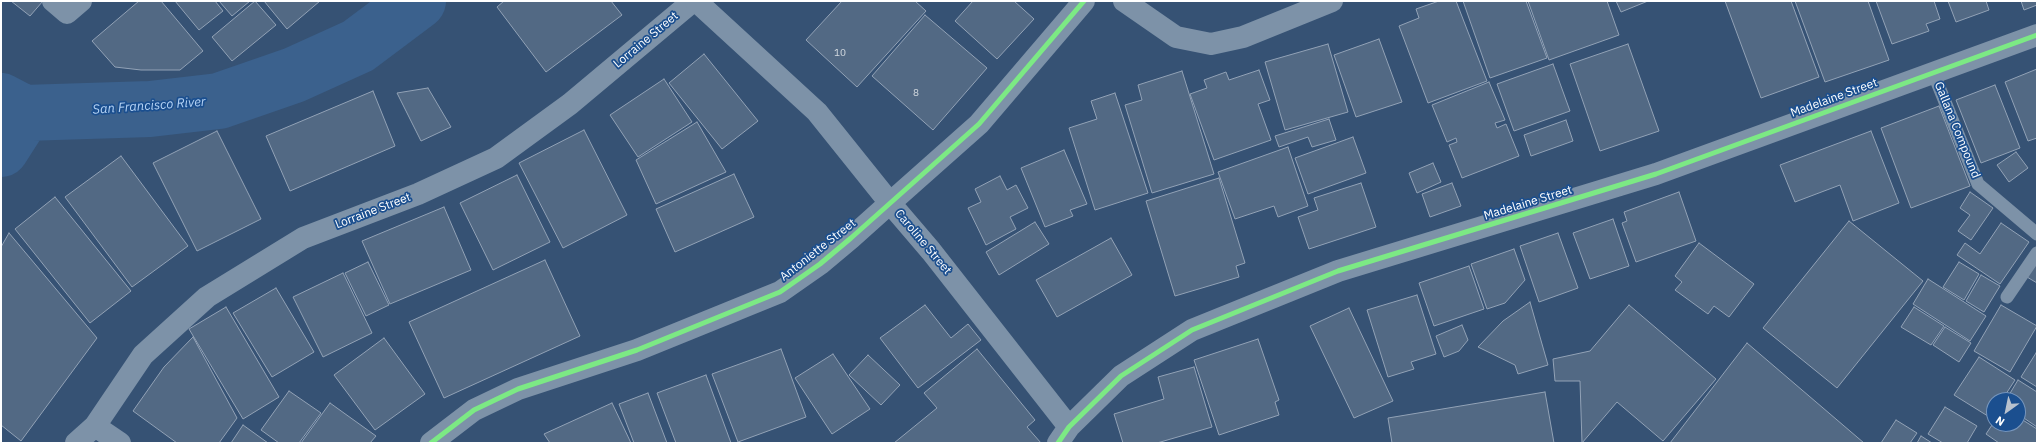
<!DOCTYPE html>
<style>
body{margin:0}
#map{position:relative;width:2038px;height:444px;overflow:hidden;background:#365274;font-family:"IBM Plex Sans",sans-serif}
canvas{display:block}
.frame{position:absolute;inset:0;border:2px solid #fff;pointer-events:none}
.north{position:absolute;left:1986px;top:392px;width:40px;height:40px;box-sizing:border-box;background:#1b4f8f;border:1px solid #7695bc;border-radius:50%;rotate:213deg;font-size:11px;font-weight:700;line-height:16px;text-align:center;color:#fff}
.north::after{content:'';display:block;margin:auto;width:14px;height:18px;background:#b9c2ce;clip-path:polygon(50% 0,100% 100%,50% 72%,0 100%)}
</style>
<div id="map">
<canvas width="2038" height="444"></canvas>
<div class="frame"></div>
<div class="north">N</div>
</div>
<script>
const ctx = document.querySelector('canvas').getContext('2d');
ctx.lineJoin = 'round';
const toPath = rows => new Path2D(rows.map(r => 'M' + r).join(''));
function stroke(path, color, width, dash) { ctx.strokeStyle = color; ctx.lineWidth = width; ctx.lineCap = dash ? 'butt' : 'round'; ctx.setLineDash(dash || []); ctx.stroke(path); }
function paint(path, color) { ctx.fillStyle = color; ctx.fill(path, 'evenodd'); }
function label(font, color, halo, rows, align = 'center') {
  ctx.font = font + ' "IBM Plex Sans",sans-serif'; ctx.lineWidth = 3.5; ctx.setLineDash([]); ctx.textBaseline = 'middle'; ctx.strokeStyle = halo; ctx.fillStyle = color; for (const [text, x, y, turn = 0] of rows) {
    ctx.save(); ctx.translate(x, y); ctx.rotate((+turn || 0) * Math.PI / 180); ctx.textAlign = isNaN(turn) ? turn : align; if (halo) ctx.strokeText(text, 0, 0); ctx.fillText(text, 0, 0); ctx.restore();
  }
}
const river = toPath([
 [1,101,24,113,150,109,219,101,294,75,358,46,418,1],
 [1,149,24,113]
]);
const building = toPath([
 [11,1,43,1,30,16,11,1],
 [139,1,161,1,203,51,180,70,141,70,115,67,92,41,139,1],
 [175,1,215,1,223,11,199,30,175,1],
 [219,1,250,1,232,16,219,1],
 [255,1,276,25,232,61,212,37,255,1],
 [264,1,320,1,287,29,264,1],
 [504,1,611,1,622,15,546,72,497,7,504,1],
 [842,1,915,1,926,11,857,87,806,40,842,1],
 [973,1,1014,1,1034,19,997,59,955,21,973,1],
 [1439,1,1456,1,1487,81,1428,103,1399,26,1419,18,1416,9,1439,1],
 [1463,1,1526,1,1547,58,1490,78,1463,1],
 [1528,1,1607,1,1619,35,1549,60,1528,1],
 [1616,1,1648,1,1621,12,1616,1],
 [1725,1,1791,1,1819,77,1761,98,1725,1],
 [1795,1,1868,1,1889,60,1825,82,1795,1],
 [1876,1,1934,1,1940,19,1926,24,1929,31,1892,44,1876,1],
 [1948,1,1986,1,1989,10,1956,22,1948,1],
 [2021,1,2037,1,2037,5,2024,10,2021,1],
 [925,15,987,68,933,130,872,76,925,15],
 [1379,39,1402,102,1356,117,1334,55,1379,39],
 [1328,44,1348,112,1285,130,1265,62,1328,44],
 [1628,44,1659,131,1600,151,1570,64,1628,44],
 [704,54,758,121,722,149,669,83,704,54],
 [1553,64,1570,111,1514,131,1497,84,1553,64],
 [2037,69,2037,138,2028,141,2005,82,2037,69],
 [1259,70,1270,100,1258,104,1271,140,1214,160,1190,94,1207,88,1204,80,1226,72,1229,80,1259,70],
 [1182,71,1214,174,1152,193,1125,105,1142,100,1138,85,1182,71],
 [664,79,692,122,638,157,610,115,664,79],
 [1489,82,1505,120,1495,123,1497,128,1506,124,1519,156,1462,178,1449,145,1457,142,1456,138,1447,142,1432,105,1489,82],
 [1995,85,2020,148,1981,163,1956,100,1995,85],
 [428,88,451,127,421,141,397,93,428,88],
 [373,91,395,146,290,191,266,136,373,91],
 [1115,93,1148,193,1095,210,1069,128,1097,119,1091,101,1115,93],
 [1939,106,1970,186,1911,208,1881,128,1939,106],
 [1329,119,1336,140,1312,147,1308,137,1279,147,1275,136,1329,119],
 [1566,120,1573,141,1531,156,1524,135,1566,120],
 [697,122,726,172,656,204,636,160,697,122],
 [584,130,627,215,563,248,519,163,584,130],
 [217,131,261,219,197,251,153,163,217,131],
 [1871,131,1899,203,1853,221,1840,185,1795,202,1780,165,1871,131],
 [1353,137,1366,173,1308,194,1295,158,1353,137],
 [1288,147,1308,206,1278,217,1274,206,1235,219,1218,172,1288,147],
 [1064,150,1087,204,1070,210,1073,216,1045,227,1021,168,1064,150],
 [2016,152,2028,168,2009,182,1997,165,2016,152],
 [121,156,188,246,132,287,65,197,121,156],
 [1433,163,1441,182,1417,193,1409,173,1433,163],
 [734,174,754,217,675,252,656,209,734,174],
 [517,175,550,242,493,270,460,203,517,175],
 [1000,176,1007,190,1016,185,1028,208,1010,217,1016,229,986,245,968,208,981,202,975,189,1000,176],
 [1219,178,1245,263,1236,266,1239,277,1175,296,1146,201,1219,178],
 [1361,183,1376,227,1309,249,1298,217,1318,210,1314,198,1361,183],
 [1452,183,1461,206,1430,217,1422,194,1452,183],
 [1679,192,1696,241,1636,262,1622,223,1627,221,1624,212,1679,192],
 [1970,192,1993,208,1971,240,1958,231,1970,215,1960,208,1970,192],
 [55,197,131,291,90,323,15,229,55,197],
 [444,207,471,270,390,304,362,241,444,207],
 [1613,219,1629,266,1590,279,1573,233,1613,219],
 [1849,221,1923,281,1837,388,1763,328,1849,221],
 [1035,222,1049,244,999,275,986,252,1035,222],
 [2001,223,2029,242,2000,284,1957,255,1965,243,1980,254,2001,223],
 [9,233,97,338,21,441,1,425,1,247,9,233],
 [1558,233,1578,288,1539,302,1520,246,1558,233],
 [1111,238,1132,275,1057,317,1036,280,1111,238],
 [1699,243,1754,284,1729,317,1714,306,1708,314,1675,290,1682,282,1675,276,1699,243],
 [1514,249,1525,280,1505,303,1487,309,1471,264,1514,249],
 [545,260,580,336,444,398,409,322,545,260],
 [368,262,389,305,366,316,345,273,368,262],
 [1959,262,1979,274,1964,300,1943,287,1959,262],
 [2037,262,2037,283,2027,277,2037,262],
 [1469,266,1484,309,1434,326,1419,283,1469,266],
 [343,273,372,333,323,357,293,297,343,273],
 [1981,275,2000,286,1984,312,1966,301,1981,275],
 [1928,279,1986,316,1970,341,1913,304,1928,279],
 [276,288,314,352,272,377,233,313,276,288],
 [1417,295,1436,354,1411,362,1414,369,1388,377,1367,310,1417,295],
 [1530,302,1548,365,1518,374,1515,365,1478,347,1503,321,1530,302],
 [925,305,951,338,968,324,981,340,918,388,880,338,925,305],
 [1629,305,1716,379,1663,441,1617,402,1582,443,1580,381,1555,381,1553,359,1590,351,1629,305],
 [2001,305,2037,326,2010,372,1974,351,2001,305],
 [226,307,279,397,243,419,189,329,226,307],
 [1914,307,1944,326,1931,345,1901,327,1914,307],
 [1349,308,1393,401,1354,418,1310,326,1349,308],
 [1462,325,1468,340,1459,351,1444,357,1436,336,1462,325],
 [1945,327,1971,343,1959,362,1933,345,1945,327],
 [193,337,237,418,219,443,177,443,133,411,164,367,193,337],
 [384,338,425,394,375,430,334,375,384,338],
 [1258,339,1279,400,1275,402,1279,415,1219,435,1194,360,1258,339],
 [1747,343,1864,443,1670,443,1747,343],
 [781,349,806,417,738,442,712,374,781,349],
 [977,349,1035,420,1027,427,1041,443,894,443,937,408,924,393,977,349],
 [2036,353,2037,354,2037,387,2021,377,2036,353],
 [833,354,870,409,832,434,795,378,833,354],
 [868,355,900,385,881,405,849,375,868,355],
 [1979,357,2015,380,2002,400,1994,400,1994,413,1991,418,1954,395,1979,357],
 [1194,367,1212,427,1157,443,1123,443,1114,414,1164,399,1158,377,1194,367],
 [706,375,731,443,676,443,657,393,706,375],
 [2018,380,2037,392,2037,427,2018,414,2018,400,2006,400,2018,380],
 [289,391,321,413,299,443,279,443,261,430,289,391],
 [1545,392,1554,443,1392,443,1388,418,1545,392],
 [648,393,667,443,634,443,619,404,648,393],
 [330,403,376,436,370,443,301,443,330,403],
 [612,403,631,443,550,443,544,434,612,403],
 [1945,407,1977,426,1967,443,1943,443,1928,434,1945,407],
 [2018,417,2037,429,2037,443,1999,443,1986,434,1994,422,1994,424,2018,424,2018,417],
 [1896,420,1917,433,1910,443,1881,443,1896,420],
 [243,425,268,443,231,443,243,425],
 [1921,436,1932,443,1917,443,1921,436]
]);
const service = toPath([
 [1933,72,1978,184,2037,234],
 [2007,297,2037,253]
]);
const minor = toPath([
 [53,1,67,13,81,1],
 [1124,1,1176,37,1211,44,1243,37,1332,1],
 [95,426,120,443],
 [1069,427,931,251,890,203,979,124,1084,1],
 [76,443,95,426,143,355,207,297,303,238,418,194,496,158,570,104,693,1],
 [1058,443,1069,427,1121,376,1192,330,1338,271,1656,174,2037,35]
]);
const tertiary = toPath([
 [431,443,474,410,518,389,637,350,780,292,820,264,851,238,890,203,817,112,696,1]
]);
const cycleway = toPath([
 [431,443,474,410,518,389,637,350,780,292,820,264,851,238,979,124,1084,1],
 [1058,443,1069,427,1121,376,1192,330,1338,271,1656,174,2037,35]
]);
const numberNames = [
 ["10",840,53],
 ["8",916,93]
];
const streetNames = [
 ["Lorraine Street",646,40,-40],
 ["Madelaine Street",1834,98,-20],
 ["Gallana Compound",1957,130,68],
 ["Madelaine Street",1528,203,-17],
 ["Lorraine Street",373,211,-21],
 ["Caroline Street",923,242,50],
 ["Antoniette Street",818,250,-38]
];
const waterNames = [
 ["San Francisco River",149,106,-4]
];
stroke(river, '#3b618d', 56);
paint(building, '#526984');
stroke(building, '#92a2b6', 1);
stroke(service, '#7d92a8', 13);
stroke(minor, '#7d92a8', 22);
stroke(tertiary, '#7d92a8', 22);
stroke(cycleway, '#7ce984', 5);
label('10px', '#d4dae0', null, numberNames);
label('12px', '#fff', '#1b4f8f', streetNames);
label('italic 13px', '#b5d3f5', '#1b4f8f', waterNames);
</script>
